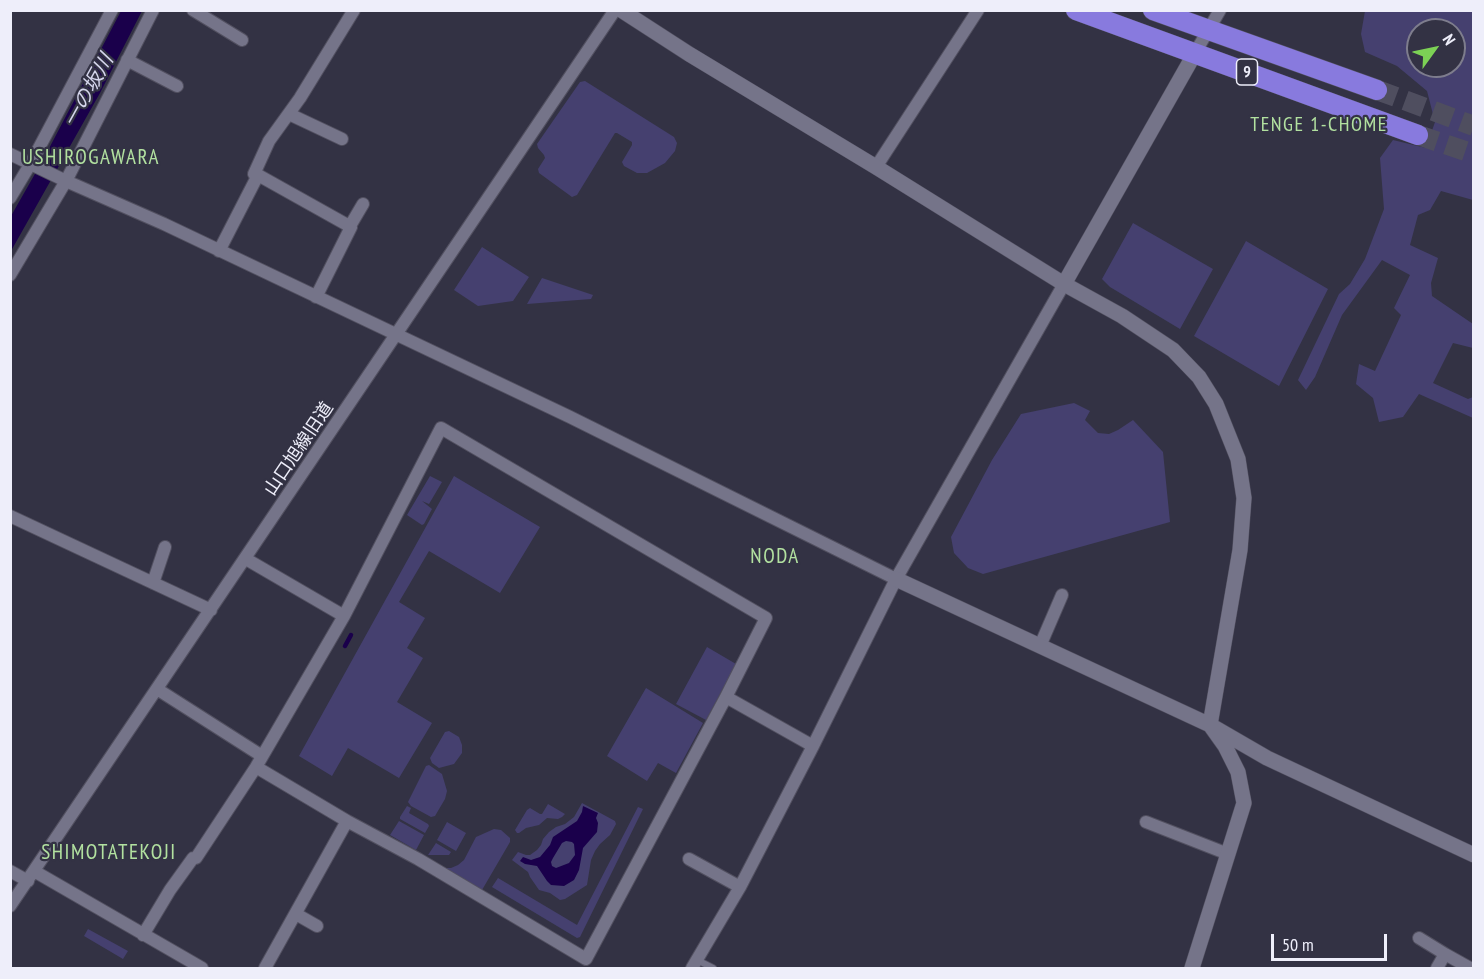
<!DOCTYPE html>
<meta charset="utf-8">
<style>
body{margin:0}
#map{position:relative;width:1484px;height:979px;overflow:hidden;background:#333244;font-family:"PT Sans Narrow",sans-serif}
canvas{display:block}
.frame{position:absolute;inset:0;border:12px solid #eeeefa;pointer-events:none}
.north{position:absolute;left:1406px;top:18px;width:60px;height:60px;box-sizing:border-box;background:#333244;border:2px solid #7e7d8d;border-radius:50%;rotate:57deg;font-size:16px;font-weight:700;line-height:24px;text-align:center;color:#eeeefa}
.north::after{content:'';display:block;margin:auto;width:21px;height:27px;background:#7cd155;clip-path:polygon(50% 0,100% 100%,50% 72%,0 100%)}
.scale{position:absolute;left:1271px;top:934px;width:116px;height:27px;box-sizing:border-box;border:3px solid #eeeefa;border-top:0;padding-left:8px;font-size:18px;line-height:21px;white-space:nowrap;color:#eeeefa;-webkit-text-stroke:4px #333244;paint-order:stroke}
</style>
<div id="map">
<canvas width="1484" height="979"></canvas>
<div class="frame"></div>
<div class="north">N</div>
<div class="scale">50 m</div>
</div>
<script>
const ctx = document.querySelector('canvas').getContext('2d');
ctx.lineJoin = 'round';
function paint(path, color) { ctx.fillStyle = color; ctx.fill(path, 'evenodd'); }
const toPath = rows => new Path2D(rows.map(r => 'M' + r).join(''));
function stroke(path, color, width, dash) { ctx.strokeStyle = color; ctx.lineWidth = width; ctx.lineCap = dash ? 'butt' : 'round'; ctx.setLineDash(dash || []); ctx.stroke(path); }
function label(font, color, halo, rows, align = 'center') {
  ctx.font = font + ' "PT Sans Narrow","Noto Sans JP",sans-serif'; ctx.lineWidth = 4.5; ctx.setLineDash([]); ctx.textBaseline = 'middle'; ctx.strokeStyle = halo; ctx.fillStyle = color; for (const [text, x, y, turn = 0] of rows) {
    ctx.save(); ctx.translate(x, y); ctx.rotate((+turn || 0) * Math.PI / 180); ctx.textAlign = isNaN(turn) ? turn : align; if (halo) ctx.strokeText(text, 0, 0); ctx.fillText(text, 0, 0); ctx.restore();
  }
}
const green = toPath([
 [1365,11,1473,11,1473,200,1441,191,1430,210,1418,215,1410,245,1438,258,1431,283,1432,296,1473,324,1473,348,1453,343,1433,383,1468,399,1473,397,1473,418,1419,394,1403,417,1379,422,1373,398,1356,384,1359,364,1375,371,1401,315,1394,308,1410,275,1382,260,1342,315,1315,377,1306,390,1298,380,1339,294,1350,284,1365,259,1384,209,1380,158,1393,140,1426,148,1435,122,1427,91,1397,66,1365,52,1361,34],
 [1418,30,1454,30,1454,66,1418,66],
 [585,81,674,137,677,143,675,151,665,163,647,173,637,173,624,166,622,162,632,145,632,142,617,133,615,133,577,195,572,197,539,173,538,169,545,158,544,155,538,148,537,144,580,82],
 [1133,223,1213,269,1180,329,1110,287,1102,279],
 [1246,241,1328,289,1279,386,1194,336],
 [482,247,529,277,513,301,478,306,454,290],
 [542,278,593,295,591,299,527,304],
 [1074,403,1090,411,1085,420,1098,433,1109,434,1118,430,1133,420,1163,452,1170,522,983,574,968,568,954,553,951,537,992,460,1021,414],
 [430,476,442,482,429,504,422,501,432,509,424,524,422,525,407,515],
 [454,476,540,527,500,593,429,551,399,602,425,618,407,648,423,658,397,702,432,723,399,778,348,748,332,776,299,756],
 [707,647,736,664,706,720,676,704],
 [646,688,703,723,676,773,658,763,647,781,607,756],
 [449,731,459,737,462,745,462,753,454,764,439,768,432,763,430,758,445,732],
 [429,765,442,774,447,791,445,799,435,816,431,817,411,806,408,802,426,766],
 [582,803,615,821,616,824,610,835,600,844,595,851,591,860,587,885,565,899,560,900,550,893,539,890,530,877,528,872,512,860,518,852,526,855,530,855,537,850,541,845,543,839,549,832,556,827,565,824,574,817],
 [548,804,565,814,562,817,558,819,547,818,539,825,526,828,519,833,517,833,515,830,527,810,530,808,540,814,542,814],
 [407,806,411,808,409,813,428,824,429,826,425,833,400,819,400,817],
 [638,807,643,809,580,937,577,938,492,887,498,878,577,925],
 [399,821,424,835,416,850,390,835],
 [447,822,466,833,456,851,437,840],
 [494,829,501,830,510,838,510,842,482,890,479,891,443,868,451,868,458,865,464,860,476,837],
 [436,843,451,852,449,855,428,855],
 [88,929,128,951,123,959,84,936]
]);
const water = toPath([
 [121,11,142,11,100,93,11,251,11,216,44,158],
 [583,806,598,813,596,818,598,823,597,832,583,848,579,870,574,880,564,886,551,885,547,881,537,866,525,864,520,861,523,857,531,860,540,857,550,845,553,837,577,821,582,812],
 [566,841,572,842,574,844,575,855,569,863,556,868,552,866,551,862,553,858,562,843]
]);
const stream = toPath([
 [345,646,351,635]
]);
const trunkTunnel = toPath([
 [1377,90,1474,126],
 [1418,135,1474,154]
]);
const service = toPath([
 [697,960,713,968]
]);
const minor = toPath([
 [193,10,242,40],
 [1195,53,1220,10],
 [127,60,177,86],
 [289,114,342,139],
 [10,154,66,181,164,224,570,417,896,579],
 [876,167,978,10],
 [258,175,254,174,269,141,300,98,354,10],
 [10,198,31,163,112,10],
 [350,226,363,204],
 [219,251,258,175,351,227,316,297],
 [10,275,66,181,153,10],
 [10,516,211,610],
 [246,559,344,616],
 [153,583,165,547],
 [1040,646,1062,595],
 [157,689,262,756],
 [726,697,813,746],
 [1146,822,1228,854],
 [689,859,740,887],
 [10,871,28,881],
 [34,871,202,968],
 [10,906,615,10],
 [296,914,317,926],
 [143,935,170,890,193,858,196,858,256,767,344,616,441,428,766,618,726,697,586,959,418,859,347,821,256,767],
 [1419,938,1445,954],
 [265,968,347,821],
 [692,968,740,887,813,746,896,579,1064,284],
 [1437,968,1445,954,1470,968]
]);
const tertiary = toPath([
 [621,10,689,54,876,167,1064,284,1122,316,1173,350,1199,377,1216,404,1238,459,1244,498,1240,550,1210,725,1225,746,1238,772,1244,803,1192,968],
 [1064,284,1195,53],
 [896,579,1210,725,1267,758,1474,855]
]);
const trunk = toPath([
 [1076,10,1418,135],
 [1153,10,1377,90]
]);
const shields = [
 [1247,72,21]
];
const shieldNames = [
 ["9",1247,72]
];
const streetNames = [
 ["山口旭線旧道",299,449,-56]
];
const waterNames = [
 ["一の坂川",89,91,-61]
];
const neighbourhoodNames = [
 ["TENGE 1-CHOME",1319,125]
];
const quarterNames = [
 ["USHIROGAWARA",91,158],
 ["NODA",775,557],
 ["SHIMOTATEKOJI",109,853]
];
paint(green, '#45406f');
paint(water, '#1a004b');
stroke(stream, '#1a004b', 4.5);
stroke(trunkTunnel, '#4f4e5f', 20, [20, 10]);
stroke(service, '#525060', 8);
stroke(minor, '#525060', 14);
stroke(tertiary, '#525060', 16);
stroke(trunk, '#525060', 21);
stroke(service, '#757489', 6);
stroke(minor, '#757489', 12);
stroke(tertiary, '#757489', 15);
stroke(trunk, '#887ade', 20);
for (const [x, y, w] of shields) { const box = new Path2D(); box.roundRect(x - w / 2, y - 13, w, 26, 4.5); ctx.fillStyle = '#333244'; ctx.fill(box); stroke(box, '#eeeefa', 1.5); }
label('bold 16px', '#eeeefa', null, shieldNames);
label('18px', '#eeeefa', '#333244', streetNames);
label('italic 20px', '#d6d6ec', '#333244', waterNames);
ctx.letterSpacing = '1.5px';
label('20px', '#b2e1a0', '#333244', neighbourhoodNames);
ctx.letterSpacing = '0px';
ctx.letterSpacing = '1.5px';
label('21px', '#b2e1a0', '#333244', quarterNames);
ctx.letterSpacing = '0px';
</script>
